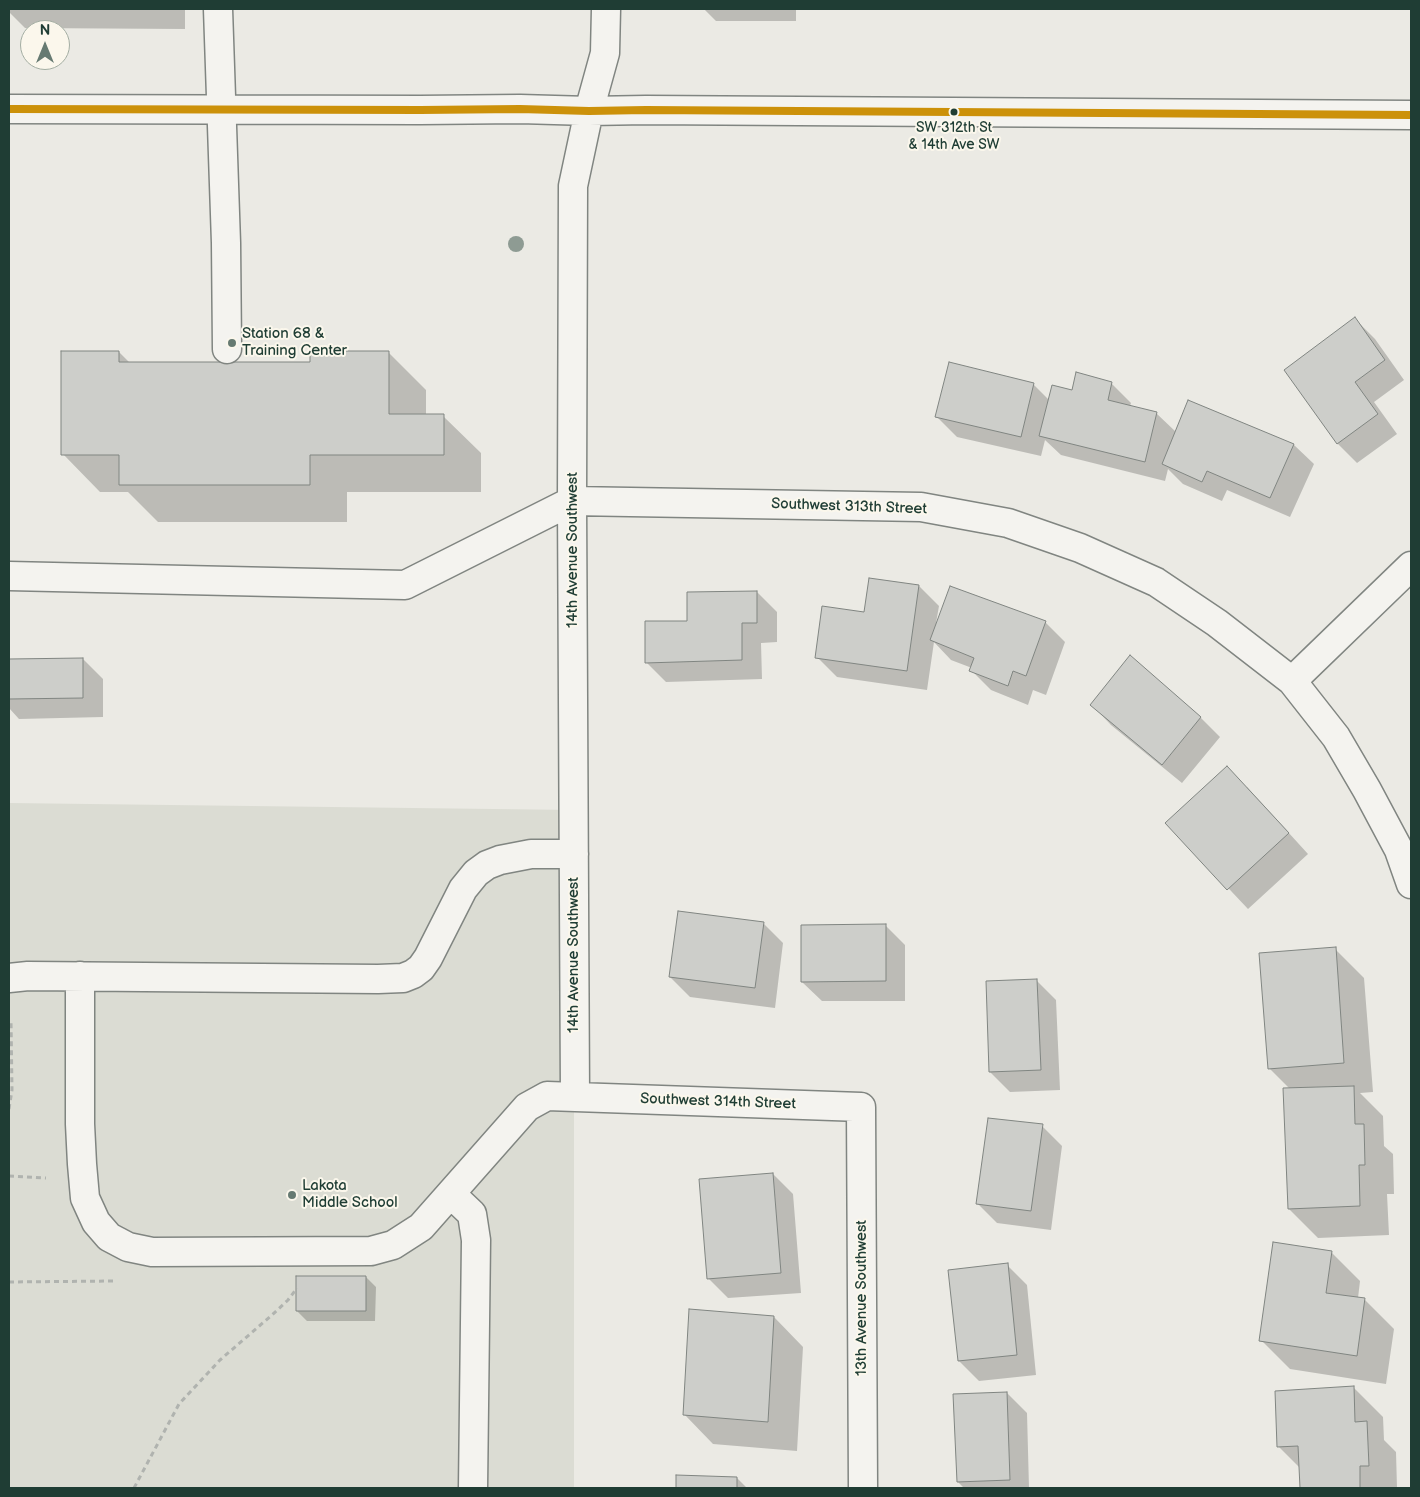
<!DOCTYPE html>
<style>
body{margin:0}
#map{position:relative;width:1420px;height:1497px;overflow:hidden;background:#ebeae4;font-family:"Balsamiq Sans",sans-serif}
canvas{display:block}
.frame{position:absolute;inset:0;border:10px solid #1f3d34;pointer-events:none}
.north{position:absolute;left:20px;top:20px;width:50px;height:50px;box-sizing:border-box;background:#fbf7ec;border:1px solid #a3ada2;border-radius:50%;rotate:0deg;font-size:14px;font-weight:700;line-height:20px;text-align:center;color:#1f3d34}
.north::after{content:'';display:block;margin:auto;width:18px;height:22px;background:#667a72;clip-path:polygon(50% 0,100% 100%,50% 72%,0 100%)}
</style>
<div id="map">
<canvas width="1420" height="1497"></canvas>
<div class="frame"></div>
<div class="north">N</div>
</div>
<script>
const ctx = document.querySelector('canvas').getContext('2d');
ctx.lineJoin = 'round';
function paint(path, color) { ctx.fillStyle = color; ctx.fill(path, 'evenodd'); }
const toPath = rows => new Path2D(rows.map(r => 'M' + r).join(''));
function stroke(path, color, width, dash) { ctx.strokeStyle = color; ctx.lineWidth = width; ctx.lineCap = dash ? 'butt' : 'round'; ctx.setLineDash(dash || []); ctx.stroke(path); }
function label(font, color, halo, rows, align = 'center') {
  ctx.font = font + ' "Balsamiq Sans",sans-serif'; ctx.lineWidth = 4; ctx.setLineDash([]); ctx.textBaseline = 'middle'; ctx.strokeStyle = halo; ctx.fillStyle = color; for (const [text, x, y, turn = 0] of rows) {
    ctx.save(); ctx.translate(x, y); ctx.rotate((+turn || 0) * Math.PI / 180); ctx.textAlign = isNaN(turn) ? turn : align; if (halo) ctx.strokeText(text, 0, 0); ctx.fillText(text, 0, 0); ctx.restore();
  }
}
const built = toPath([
 [9,803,574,810,574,1488,9,1488]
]);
const shadow = toPath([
 [9,9,185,9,185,29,25,28,9,12],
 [704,9,796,9,796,21,716,21],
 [1355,319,1375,339,1404,380,1374,402,1397,434,1357,463,1337,443],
 [119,352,130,363,311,363,388,352,426,390,426,416,443,416,481,453,481,492,347,492,347,522,158,522,128,492,100,492,63,454],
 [1111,383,1131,403,1130,406,1156,413,1176,432,1188,402,1294,445,1314,464,1290,517,1227,490,1222,501,1183,484,1168,469,1165,481,1061,455,1045,440,1041,456,957,437,937,417,1033,384,1049,400,1073,392],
 [919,586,939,606,936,623,1045,622,1065,642,1046,695,1033,690,1028,705,991,690,971,670,972,668,951,660,934,642,927,690,837,677,817,657,866,614],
 [757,592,777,612,777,642,761,643,762,679,666,682,647,663,689,622],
 [83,659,103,679,103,717,19,719,9,708,9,660],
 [1092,705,1201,718,1220,737,1182,783,1111,725],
 [1247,787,1308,854,1248,909,1167,823],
 [763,923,783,943,775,1008,690,997,670,977],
 [885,925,905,945,905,1001,822,1001,802,982],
 [1335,949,1364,978,1373,1092,1360,1093,1383,1116,1384,1146,1393,1154,1394,1194,1387,1194,1389,1235,1318,1238,1289,1209,1290,1089,1269,1068],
 [1036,980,1056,1000,1060,1090,1010,1092,990,1072],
 [1042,1126,1062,1146,1051,1230,997,1223,977,1203],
 [773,1174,793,1194,801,1293,728,1298,708,1278],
 [1331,1252,1360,1281,1358,1298,1364,1299,1394,1329,1386,1384,1290,1369,1261,1340],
 [1007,1265,1027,1285,1036,1375,979,1381,959,1361],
 [366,1277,376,1287,375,1321,307,1321,297,1311],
 [774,1317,803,1347,797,1451,713,1444,684,1414],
 [1354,1388,1383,1417,1384,1440,1396,1452,1397,1488,1301,1488,1301,1469,1278,1446],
 [1007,1393,1027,1413,1029,1488,964,1488,958,1482],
 [678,1477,737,1478,747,1488,678,1488]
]);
const building = toPath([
 [1355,317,1385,360,1355,382,1378,414,1337,444,1284,370,1355,317],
 [61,351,119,351,119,362,310,362,310,351,389,351,389,414,444,414,444,455,310,455,310,485,119,485,119,455,61,455,61,351],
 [949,362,1034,383,1021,437,935,417,949,362],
 [1076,372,1112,382,1108,400,1157,412,1145,462,1039,436,1052,385,1072,390,1076,372],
 [1188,400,1294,444,1270,498,1207,471,1202,482,1162,464,1188,400],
 [869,578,919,585,907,671,815,658,822,606,864,612,869,578],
 [950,586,1046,621,1026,676,1013,671,1008,686,969,671,974,658,930,640,950,586],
 [757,591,757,623,742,623,742,660,645,663,645,621,687,621,687,592,757,591],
 [1130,655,1201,717,1162,765,1090,705,1130,655],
 [83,658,83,698,9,699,9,659,83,658],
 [1227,766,1289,833,1227,890,1165,823,1227,766],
 [678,911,764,922,755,988,669,977,678,911],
 [886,924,886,981,801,982,801,925,886,924],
 [1336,947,1344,1063,1268,1069,1259,953,1336,947],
 [1037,979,1041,1070,989,1072,986,981,1037,979],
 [1354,1086,1355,1124,1364,1124,1365,1165,1359,1165,1360,1206,1288,1209,1283,1088,1354,1086],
 [988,1118,1043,1124,1031,1211,976,1204,988,1118],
 [773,1173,781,1273,707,1279,699,1179,773,1173],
 [1273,1242,1332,1251,1326,1293,1365,1298,1357,1356,1259,1341,1273,1242],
 [1008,1263,1017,1355,958,1361,948,1270,1008,1263],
 [296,1276,366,1276,366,1311,296,1311,296,1276],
 [689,1309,774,1316,768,1422,683,1415,689,1309],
 [1354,1386,1355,1422,1367,1421,1369,1466,1360,1466,1360,1488,1300,1488,1298,1446,1277,1447,1275,1391,1354,1386],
 [1007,1392,1010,1480,957,1482,953,1394,1007,1392],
 [676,1475,737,1477,737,1488,676,1488,676,1475]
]);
const path = toPath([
 [9,1109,12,1090,11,1021],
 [9,1176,46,1178],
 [9,1282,113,1281],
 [134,1488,179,1404,220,1360,272,1315,288,1300,297,1288]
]);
const minor = toPath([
 [218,9,226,243,227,349],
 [9,109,420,110,520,109,589,111,646,110,1411,115],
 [9,576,405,585,572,501,921,507,1008,523,1080,548,1156,582,1217,623,1292,681,1336,737,1367,790,1399,850,1411,884],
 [1292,681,1411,566],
 [80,976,80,1124,82,1164,85,1198,96,1222,109,1237,128,1247,152,1252,371,1251,393,1245,421,1227,527,1107,547,1096,861,1107,863,1488],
 [9,978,28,976,378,979,403,978,413,974,421,968,428,958,463,889,476,873,487,865,500,860,531,854,574,854],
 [575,1096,572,501,573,186,589,111,605,53,606,9],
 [451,1194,472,1214,476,1240,473,1488]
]);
const bus1 = toPath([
 [9,109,420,110,520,109,589,111,646,110,1411,115]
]);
const trees = [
 [516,244]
];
const markers = [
 [954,112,4.5,"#1f3d34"],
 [232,343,5,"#667a72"],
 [292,1195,5,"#667a72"]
];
const busNames = [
 ["SW 312th St",954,128],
 ["& 14th Ave SW",954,145]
];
const poiNames = [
 ["Station 68 &",242,334],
 ["Training Center",242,351],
 ["Lakota",302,1186],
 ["Middle School",302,1203]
];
const streetNames = [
 ["Southwest 313th Street",849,507,2],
 ["14th Avenue Southwest",573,550,-90],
 ["14th Avenue Southwest",574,955,-90],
 ["Southwest 314th Street",718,1102,2],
 ["13th Avenue Southwest",862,1298,-90]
];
paint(built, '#dbdcd3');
paint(shadow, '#0003');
paint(building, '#cdceca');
stroke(building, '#808581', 1);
stroke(minor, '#808581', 31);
stroke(path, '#b0b3af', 3, [5, 4]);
stroke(minor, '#f4f3ef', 28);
stroke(bus1, '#cc910a', 8);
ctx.fillStyle = '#8e9b93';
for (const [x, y] of trees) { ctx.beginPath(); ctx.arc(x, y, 8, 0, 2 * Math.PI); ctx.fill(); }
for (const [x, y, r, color] of markers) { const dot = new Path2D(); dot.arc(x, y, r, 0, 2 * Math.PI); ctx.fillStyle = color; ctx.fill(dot); stroke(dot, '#fbf7ec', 2); }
label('14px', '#1f3d34', '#fbf7ec', busNames);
label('15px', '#1f3d34', '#fbf7ec', poiNames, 'left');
label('15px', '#1f3d34', '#fbf7ec', streetNames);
</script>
